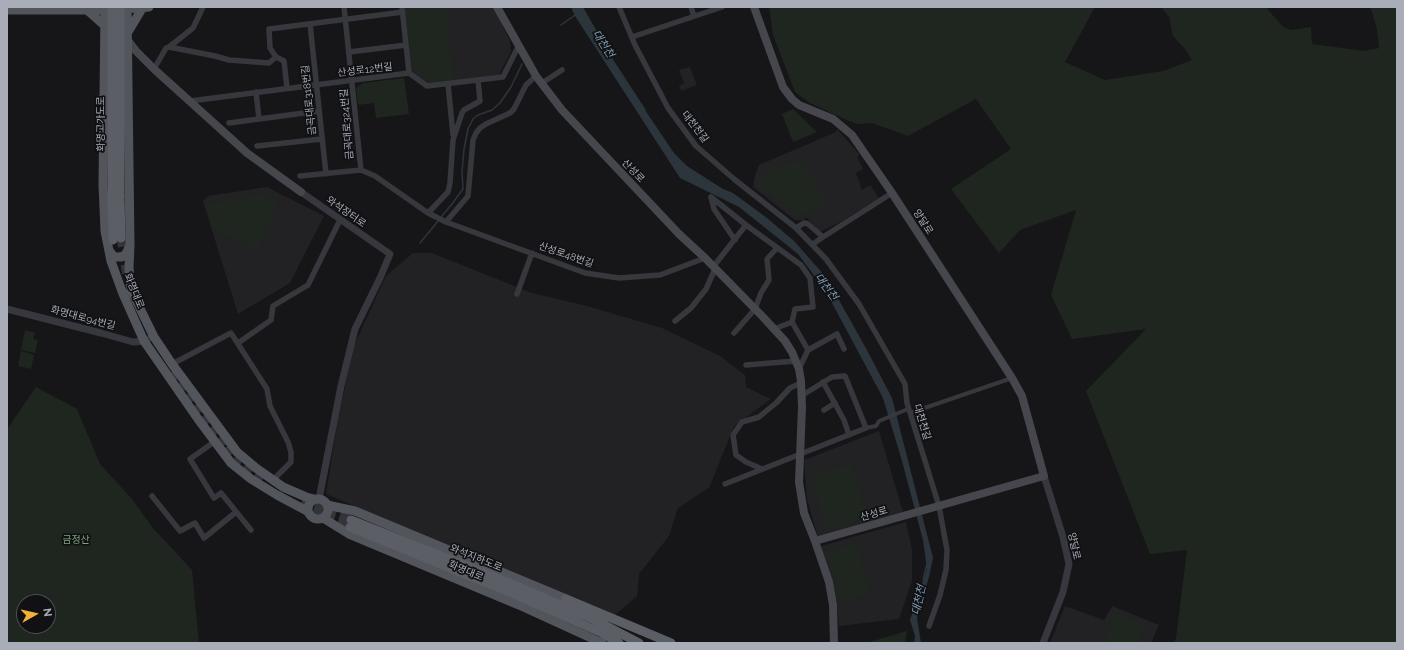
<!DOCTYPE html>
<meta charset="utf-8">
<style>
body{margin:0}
#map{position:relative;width:1404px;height:650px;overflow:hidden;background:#161618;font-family:Raleway,sans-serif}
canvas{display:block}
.frame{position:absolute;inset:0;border:8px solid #a8adb8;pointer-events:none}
.north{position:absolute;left:16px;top:594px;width:40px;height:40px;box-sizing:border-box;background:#111113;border:1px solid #4d4f55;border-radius:50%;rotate:82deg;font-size:11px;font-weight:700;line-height:16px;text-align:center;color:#a8adb8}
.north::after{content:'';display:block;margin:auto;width:14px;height:18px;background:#f2b134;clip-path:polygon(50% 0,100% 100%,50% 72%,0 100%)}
</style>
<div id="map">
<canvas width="1404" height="650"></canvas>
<div class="frame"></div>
<div class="north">N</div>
</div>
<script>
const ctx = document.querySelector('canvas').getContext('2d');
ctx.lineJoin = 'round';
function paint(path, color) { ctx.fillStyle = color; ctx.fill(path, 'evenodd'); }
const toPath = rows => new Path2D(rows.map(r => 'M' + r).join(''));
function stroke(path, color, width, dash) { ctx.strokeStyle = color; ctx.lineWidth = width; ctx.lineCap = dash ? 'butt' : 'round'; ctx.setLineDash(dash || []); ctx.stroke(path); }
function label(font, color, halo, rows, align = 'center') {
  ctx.font = font + ' Raleway,"Noto Sans KR",sans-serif'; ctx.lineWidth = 3.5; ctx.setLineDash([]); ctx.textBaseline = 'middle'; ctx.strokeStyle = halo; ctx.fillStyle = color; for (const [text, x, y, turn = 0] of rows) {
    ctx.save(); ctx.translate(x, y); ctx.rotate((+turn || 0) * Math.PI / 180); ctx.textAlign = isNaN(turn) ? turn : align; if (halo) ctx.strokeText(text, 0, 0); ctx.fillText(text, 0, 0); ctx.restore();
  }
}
const built = toPath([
 [405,7,492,7,495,9,510,41,511,51,499,75,428,84,411,73],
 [690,67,697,85,681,91,679,86,684,83,679,70],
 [837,129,860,155,857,157,863,169,856,173,862,190,870,185,879,198,842,221,820,232,806,217,803,220,795,220,753,187,755,176,759,165,836,132],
 [267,187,324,216,290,283,238,314,203,201,208,196],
 [413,253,432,253,532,293,587,306,662,328,720,356,745,375,746,387,771,399,734,426,709,488,678,508,669,536,639,574,637,596,614,616,326,494,337,425,353,348,386,276],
 [879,431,903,512,818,537,807,499,804,460],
 [906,522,912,550,912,581,899,619,839,626,837,603,821,546],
 [1065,606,1104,620,1112,606,1159,625,1151,643,1050,643]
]);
const green = toPath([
 [405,7,446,7,453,80,430,83,412,70],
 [769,7,1095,7,1065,62,1105,80,1163,71,1192,60,1185,49,1173,36,1169,17,1161,7,1266,7,1282,26,1291,30,1311,27,1312,44,1364,51,1379,48,1377,29,1371,9,1366,7,1397,7,1397,643,1173,643,1176,639,1187,550,1150,554,1086,391,1146,329,1072,339,1051,295,1076,210,1020,230,999,253,951,189,1011,149,976,99,908,136,872,123,858,124,849,121,810,103,795,92,773,35],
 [404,78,409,114,376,118,374,103,358,105,356,88,363,83],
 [793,109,817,132,793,142,782,114],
 [802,160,827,204,799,216,757,186,764,171],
 [262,194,278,201,258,249,212,230,207,204],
 [25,330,35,333,33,339,38,340,35,353,21,350],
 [21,351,34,355,31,369,18,366],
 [36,387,77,409,100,464,132,499,153,528,192,570,199,643,7,643,7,429],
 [24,602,48,602,48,626,24,626],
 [851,464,867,518,827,530,811,475],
 [856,543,870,594,840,603,826,553],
 [1116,613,1145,625,1137,643,1104,643],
 [907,631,905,643,866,643]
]);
const water = toPath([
 [571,7,583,7,624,79,674,153,687,166,723,189,733,193,767,218,794,241,826,277,867,350,892,398,933,558,929,577,917,618,921,643,914,643,915,636,910,620,927,569,923,540,902,461,883,398,825,290,798,254,739,207,680,178,575,16]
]);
const stream = toPath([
 [561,25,575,15],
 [613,61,645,110],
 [441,217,452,204,463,189,462,172,464,149,468,129,473,119,478,115,492,110,500,103,511,87,522,64],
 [420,243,439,220],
 [923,580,927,564]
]);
const trunkTunnel = toPath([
 [121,238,127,276],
 [172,372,204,417,229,448],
 [225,448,235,461,264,483],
 [303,499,351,520],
 [301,505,350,527]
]);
const pedestrian = toPath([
 [910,413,1012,378],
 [866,428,876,426,879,421,908,409]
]);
const minor = toPath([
 [203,7,193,28,169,47,215,56,229,60,269,63,276,57],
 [344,7,361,170],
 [402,7,409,73],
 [619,7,635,45,668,108,696,146,734,179,796,228,826,259,859,304,905,384,907,403,939,506,947,550,946,570,940,595,929,626],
 [691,7,694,16],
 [310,24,326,174],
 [632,37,722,7],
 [349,52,406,45],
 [154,69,166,48,169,47],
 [542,83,562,70],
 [448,84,453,135],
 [287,88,284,61,276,57,270,48,269,29,403,12],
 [256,92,259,119],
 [190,101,409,73,427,86,503,77,519,45],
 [229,123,319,111],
 [257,146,322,139],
 [300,176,361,170,375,176,428,213,448,192,450,183,453,140,462,113,464,110,480,101,478,80],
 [711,197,746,225,801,265,810,278,813,307,795,309,792,322,808,350,799,369],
 [711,197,714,209,735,240],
 [428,213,446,222,585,273,619,278,660,275,705,258],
 [446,222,468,196,473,140,476,133,480,128,486,124,510,113,514,109,526,85,536,76],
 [796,228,804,223,808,224,823,237,892,193],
 [813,244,823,237],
 [713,267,746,225],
 [517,294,532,253],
 [675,321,691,308,706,289,715,269],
 [774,329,792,322],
 [734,333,755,309,761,293,769,280,767,259,777,248],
 [238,343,271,320,273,306,308,285,340,220],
 [808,350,837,334,844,349],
 [172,364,231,333,267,389,270,406,288,442,291,452,291,462,273,480],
 [746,365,796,361],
 [823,382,844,420,849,435],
 [824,410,835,403],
 [214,442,190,459,214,498,221,493,251,530],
 [762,469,746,462,736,455,733,435,742,422,759,417,776,403,790,388,801,383],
 [725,484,866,428,845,376,832,377,801,396],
 [152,496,180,531,195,523,204,538,236,512]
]);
const tertiary = toPath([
 [301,192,390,254,380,278,355,329,341,386,319,499],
 [7,309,101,333,133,342,144,341,148,339],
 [1043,643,1063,592,1069,564,1063,537,1044,476]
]);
const secondary = toPath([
 [497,7,536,76,562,110,679,234,705,258,763,317,785,341,792,352,799,369,801,381,802,407,799,482,804,513,815,541,829,582,833,605,834,643],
 [754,7,783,87,792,99,799,105,833,119,852,135,892,193,1012,378,1022,396,1044,476,815,541],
 [126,38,136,51,154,69,247,153,301,192]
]);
const primary = toPath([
 [105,7,103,185,105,231,111,261,123,294,144,341,198,419,231,463,251,479,277,495,307,511],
 [127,7,130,245,129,268,131,290,154,337,172,364,237,452,256,468,283,487,306,497,314,499],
 [7,10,111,10,149,7],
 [87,10,105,26],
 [128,32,143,7],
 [109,250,114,257,122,257,126,254,129,247],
 '308 509a10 10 0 1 1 20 0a10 10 0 1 1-20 0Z',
 [327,505,355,511,566,599],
 [323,518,349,534,519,605,602,643]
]);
const trunk = toPath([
 [120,196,121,238],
 [112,198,113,240],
 [351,520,509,583,593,619,639,643],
 [350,527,500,588,602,633,619,643],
 [566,599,671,643]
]);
const trunkBridge = toPath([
 [120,196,120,7],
 [112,198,112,7]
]);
const streetNames = [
 ["산성로12번길",365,70,-7],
 ["금곡대로318번길",309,100,-96],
 ["화명고가도로",101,124,-90],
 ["금곡대로324번길",347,124,-95],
 ["대천천길",695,127,52],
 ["산성로",633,171,46],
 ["와석장터로",346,212,35],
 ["양달로",923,222,57],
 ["산성로48번길",566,255,19],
 ["화명대로",134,291,68],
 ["화명대로94번길",83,318,15],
 ["대천천길",922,422,73],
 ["산성로",874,514,-16],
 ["양달로",1074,546,78],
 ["와석지하도로",476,558,22],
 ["화명대로",466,571,23]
];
const parkNames = [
 ["금정산",76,540]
];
const waterNames = [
 ["대천천",603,44,57],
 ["대천천",826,287,53],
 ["대천천",919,600,-78]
];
paint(built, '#222225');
paint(green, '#1e261f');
paint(water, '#2c353c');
stroke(stream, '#2c353c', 1.5);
stroke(trunkTunnel, '#333438', 9, [9, 4.5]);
stroke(pedestrian, '#37383d', 4);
stroke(minor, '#37383d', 5.5);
stroke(tertiary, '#37383d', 7);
stroke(secondary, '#45474d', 8);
stroke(primary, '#53555c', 9);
stroke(trunk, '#5b5e65', 9);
stroke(trunkBridge, '#5b5e65', 9);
label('10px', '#a8adb8', '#111113', streetNames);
label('10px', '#7fa381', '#111113', parkNames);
label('italic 11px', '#7f9bb3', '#111113', waterNames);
</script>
